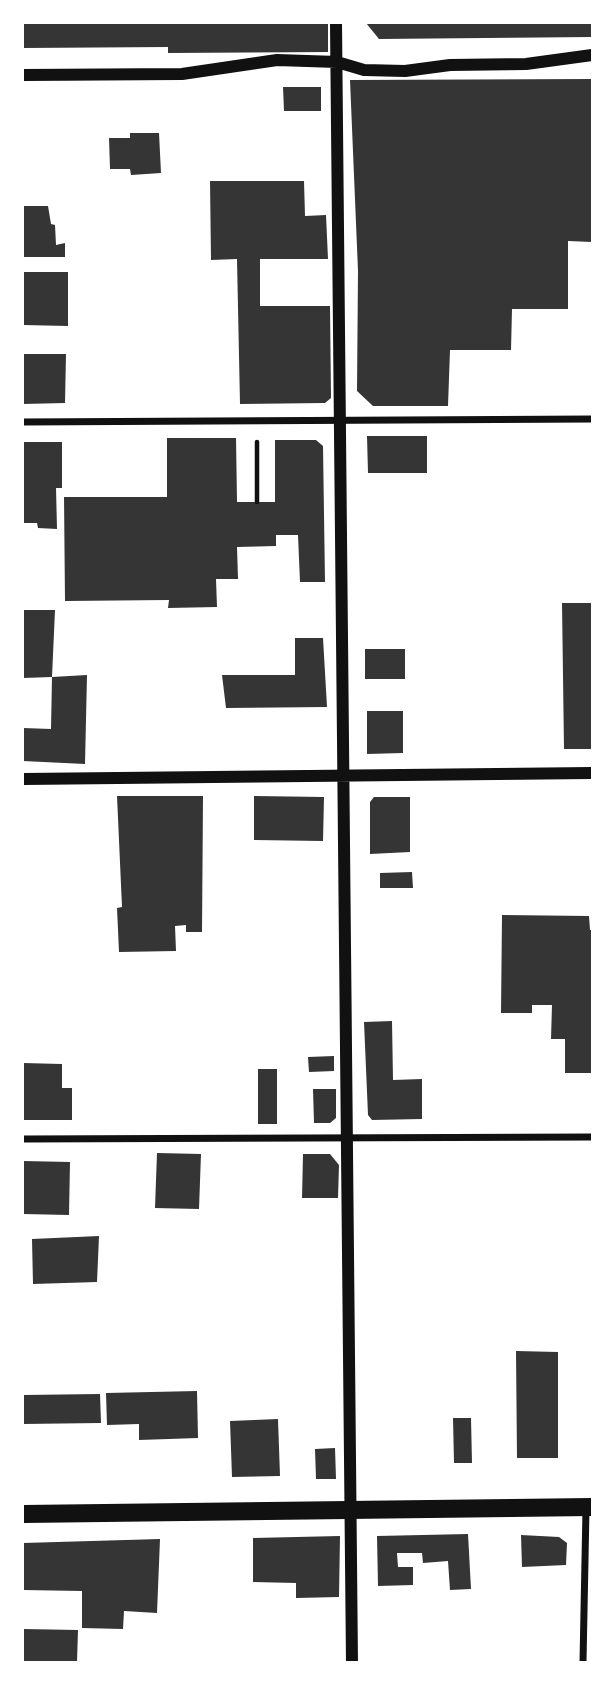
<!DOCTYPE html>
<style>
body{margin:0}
#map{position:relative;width:615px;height:1685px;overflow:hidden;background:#fff;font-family:"Fira Sans Condensed",sans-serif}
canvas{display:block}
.frame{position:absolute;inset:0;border:24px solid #fff;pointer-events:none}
</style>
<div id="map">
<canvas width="615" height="1685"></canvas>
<div class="frame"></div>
</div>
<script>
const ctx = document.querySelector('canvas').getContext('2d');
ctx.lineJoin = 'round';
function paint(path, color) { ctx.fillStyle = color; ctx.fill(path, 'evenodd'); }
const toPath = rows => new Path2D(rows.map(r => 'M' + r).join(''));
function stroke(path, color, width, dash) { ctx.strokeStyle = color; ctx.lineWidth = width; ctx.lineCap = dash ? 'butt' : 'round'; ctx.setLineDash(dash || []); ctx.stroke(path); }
const building = toPath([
 [23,23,328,23,328,52,168,53,168,47,23,48],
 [366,23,592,23,592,37,379,39],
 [592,79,592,242,568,241,568,309,512,309,511,350,450,350,448,406,373,406,357,391,358,271,350,80],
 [283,87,321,87,321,111,284,111],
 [130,133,159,133,161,173,131,175,130,169,110,169,109,138,130,138],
 [210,181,304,181,305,216,326,215,328,259,260,259,260,306,330,306,331,398,325,403,240,404,237,259,211,260],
 [23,206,48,206,51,224,55,225,56,245,65,243,65,257,23,257],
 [23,272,68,272,68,326,23,325],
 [23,354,66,354,65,403,23,404],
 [367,436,427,436,427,473,368,473],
 [167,438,236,438,237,502,275,502,275,440,316,440,323,446,325,582,300,582,298,535,276,535,276,546,237,547,238,579,216,579,217,607,168,608,169,600,65,601,64,497,167,497],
 [23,442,62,442,62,488,56,488,57,529,38,528,37,523,23,523],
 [562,603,592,603,592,749,564,749],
 [23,610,55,610,52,677,23,678],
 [295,638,323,638,327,707,226,708,222,675,295,675],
 [365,649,405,649,405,679,365,679],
 [87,675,85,764,23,761,23,728,51,729,52,677],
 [367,711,403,711,403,753,367,754],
 [117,796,203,796,202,932,186,932,186,925,175,926,176,951,119,952,117,908,122,907],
 [254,796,324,797,323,841,254,840],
 [374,797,410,797,410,852,370,854,370,802],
 [412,872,413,888,380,888,380,873],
 [502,915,589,916,590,930,592,930,592,1073,565,1073,565,1039,551,1039,552,1005,532,1005,532,1013,501,1013],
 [392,1021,393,1080,422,1079,422,1119,372,1120,368,1115,364,1022],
 [334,1056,334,1071,309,1072,308,1057],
 [23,1063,62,1064,62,1088,72,1088,72,1120,23,1120],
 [258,1069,277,1069,277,1124,258,1124],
 [313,1089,336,1089,336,1118,330,1123,314,1123],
 [157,1153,201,1154,199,1209,155,1208],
 [303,1154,330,1154,339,1165,338,1198,302,1198],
 [23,1161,70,1162,69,1215,23,1214],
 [99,1236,97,1282,33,1284,32,1239],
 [516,1351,558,1352,558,1458,517,1458],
 [197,1391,198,1438,139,1440,139,1424,107,1425,106,1393],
 [100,1394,101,1423,23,1424,23,1395],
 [453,1418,471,1418,472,1463,454,1463],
 [278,1419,280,1476,232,1477,230,1421],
 [335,1448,336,1479,316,1479,315,1449],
 [468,1534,471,1589,450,1590,448,1561,423,1563,422,1553,397,1553,398,1567,413,1567,413,1585,378,1586,377,1536],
 [521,1535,559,1537,567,1543,566,1565,522,1567],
 [340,1536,339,1597,296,1598,296,1583,253,1582,253,1538],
 [160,1539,157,1613,124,1611,123,1629,82,1628,82,1591,23,1590,23,1543],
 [23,1629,78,1630,77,1662,23,1662]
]);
const path = toPath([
 [257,442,257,502]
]);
const minor = toPath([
 [23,422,592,419],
 [23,1139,592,1137],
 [583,1662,586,1509]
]);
const tertiary = toPath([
 [336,23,352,1662],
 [23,75,182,74,277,60,337,62,364,70,405,71,450,65,526,64,592,55],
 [23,779,592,773]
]);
const primary = toPath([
 [23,1514,592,1507]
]);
paint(building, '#353535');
stroke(path, '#111', 4.5);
stroke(minor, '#111', 7);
stroke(tertiary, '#111', 12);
stroke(primary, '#111', 18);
</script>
